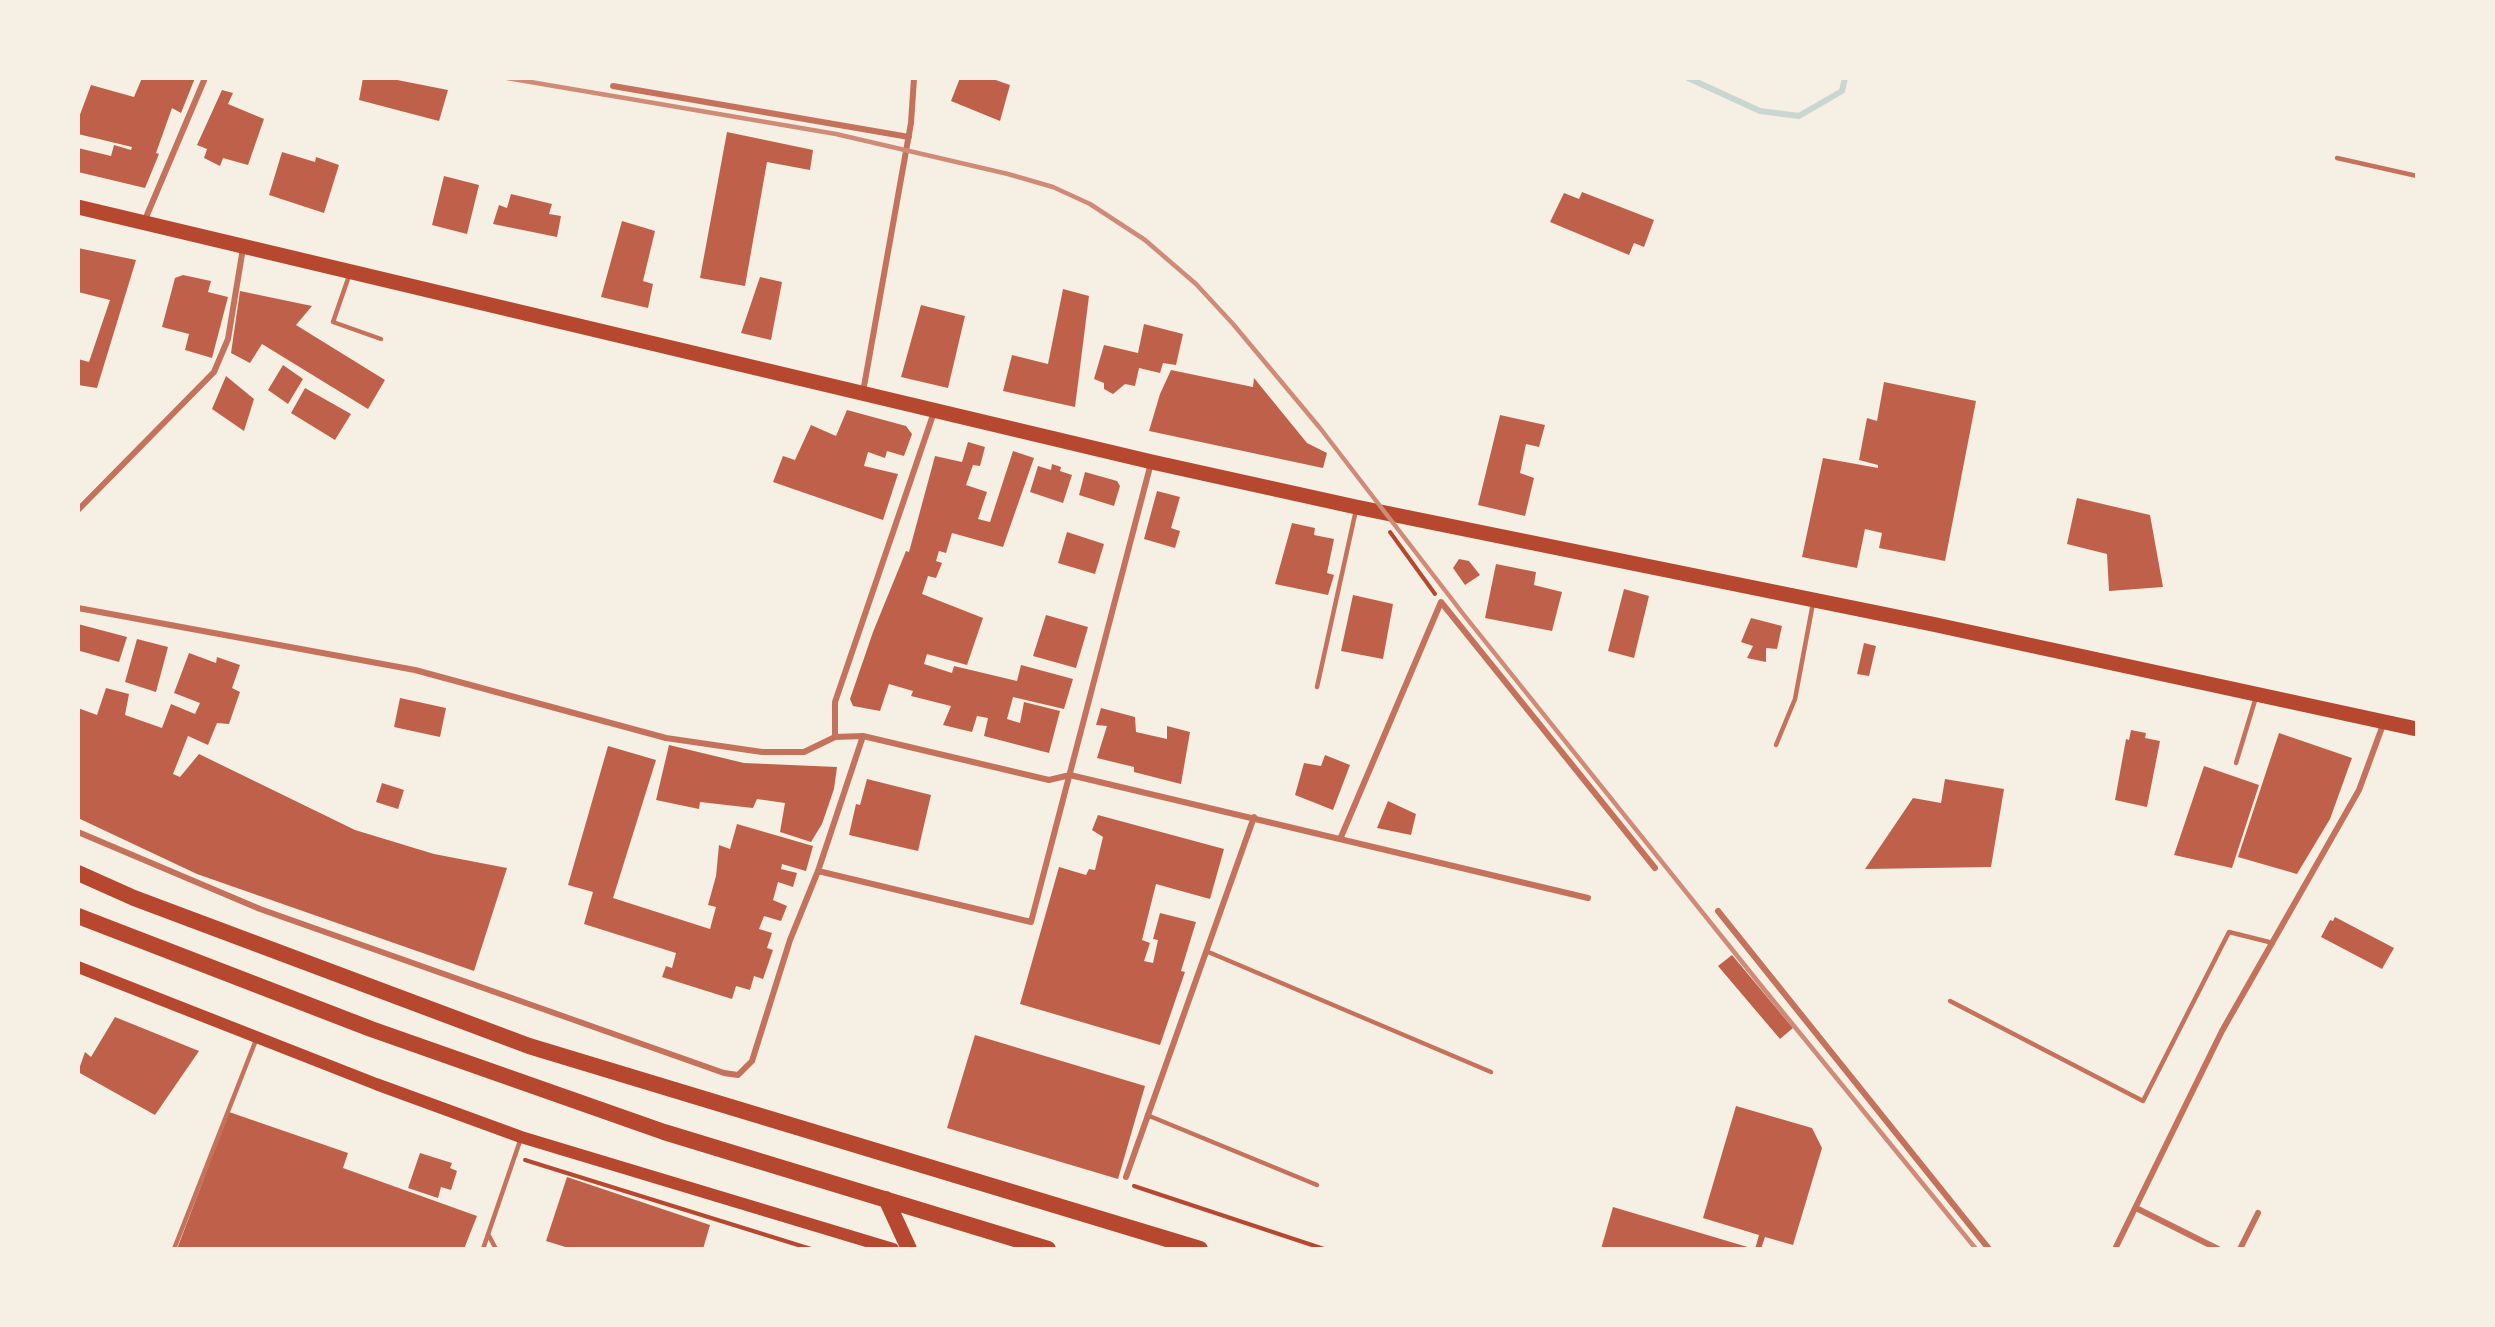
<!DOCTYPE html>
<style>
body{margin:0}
#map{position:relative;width:2495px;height:1327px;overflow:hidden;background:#f6efe4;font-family:"DM Sans",sans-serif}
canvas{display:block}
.frame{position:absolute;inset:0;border:80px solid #f6efe4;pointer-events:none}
</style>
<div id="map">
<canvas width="2495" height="1327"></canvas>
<div class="frame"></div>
</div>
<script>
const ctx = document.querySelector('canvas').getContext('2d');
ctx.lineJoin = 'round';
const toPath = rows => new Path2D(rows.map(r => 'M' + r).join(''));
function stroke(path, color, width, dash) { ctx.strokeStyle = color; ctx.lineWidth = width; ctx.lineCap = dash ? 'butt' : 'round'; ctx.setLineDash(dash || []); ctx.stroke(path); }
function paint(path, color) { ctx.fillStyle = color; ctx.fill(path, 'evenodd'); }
const stream = toPath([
 [1688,78,1760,111,1799,116,1842,91,1845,78]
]);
const building = toPath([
 [142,78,195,78,181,113,172,108,156,153,159,154,145,188,78,172,78,148,111,156,114,145,131,150,132,147,78,134,78,120,91,85,134,97],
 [363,78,387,78,448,90,439,121,359,100],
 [960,78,990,78,1010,85,1000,121,951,101],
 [222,90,233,93,228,104,264,119,248,165,223,158,220,166,204,158,207,149,197,145],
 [727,132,813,150,810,170,767,162,745,286,700,278],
 [282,152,315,162,316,157,339,165,324,213,269,195],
 [444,176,479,185,467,234,432,225],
 [1582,192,1654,220,1644,247,1634,243,1629,255,1550,222,1564,193,1579,199],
 [511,194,552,204,549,214,561,216,557,237,493,224,499,205,507,208],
 [622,221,655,231,643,281,653,284,648,308,601,297],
 [78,248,136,260,97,388,78,385,78,359,89,362,110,300,78,292],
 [183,275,211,281,208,292,228,297,212,358,185,350,189,334,162,327,175,278],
 [760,277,782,282,771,340,741,333],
 [1063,289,1089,296,1075,407,1003,391,1012,355,1048,364],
 [240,291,312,306,296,325,385,380,368,409,262,344,250,363,231,353],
 [921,305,965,316,948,388,901,377],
 [1144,324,1183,334,1176,365,1163,363,1160,373,1139,368,1135,386,1125,384,1113,394,1104,389,1104,383,1094,379,1104,345,1138,353],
 [283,365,303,379,288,404,268,390],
 [1171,370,1253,387,1254,378,1307,443,1327,453,1323,468,1149,431,1160,394],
 [226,376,254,399,244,431,212,409],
 [1884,382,1976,401,1945,561,1879,548,1882,533,1865,529,1857,568,1802,557,1823,458,1878,468,1878,465,1859,460,1867,418,1877,421],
 [305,388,351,414,335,440,291,413],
 [847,410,906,426,912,434,904,456,887,451,885,458,868,452,864,466,898,474,883,520,773,482,783,456,795,460,811,425,836,436],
 [1500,415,1545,425,1539,447,1526,444,1520,473,1534,478,1525,516,1478,505],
 [968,442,985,447,980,466,973,465,966,485,987,492,978,519,990,522,1013,451,1034,458,1003,547,952,533,946,553,939,551,936,561,942,563,936,578,928,576,922,594,983,618,967,665,927,654,924,664,952,673,954,666,1017,681,1021,665,1073,679,1064,709,1013,697,1007,719,1020,723,1024,702,1060,711,1049,753,984,736,988,718,977,716,972,732,943,725,951,706,911,696,913,691,889,684,880,711,853,706,850,699,873,632,906,551,909,552,935,456,962,462],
 [1052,464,1061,467,1060,471,1072,475,1063,503,1030,492,1038,466,1051,470],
 [1085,472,1117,481,1120,486,1114,506,1079,495],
 [1157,491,1180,497,1171,528,1180,531,1175,548,1144,539],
 [2077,498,2150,515,2163,587,2109,591,2107,554,2067,544],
 [1292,523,1315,528,1314,535,1334,539,1327,573,1334,575,1328,595,1275,584],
 [1067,532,1104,544,1095,574,1058,563],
 [1459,559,1469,561,1480,575,1465,585,1453,568],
 [1496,564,1536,572,1534,585,1562,592,1552,631,1485,618],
 [1624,589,1649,596,1634,658,1608,651],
 [1353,595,1393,604,1383,659,1341,651],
 [1046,615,1088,627,1076,668,1033,656],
 [1751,618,1782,626,1777,649,1766,648,1766,662,1747,658,1753,646,1741,642],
 [78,624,127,637,119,662,80,651,78,655],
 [137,639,168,647,156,692,125,682],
 [1864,643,1876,646,1869,676,1857,674],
 [189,653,216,663,217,657,240,665,232,688,240,692,229,724,217,723,208,745,188,736,173,774,180,777,199,754,355,830,434,854,507,868,474,971,197,874,78,818,78,708,97,715,106,688,129,694,125,715,162,728,171,704,195,714,200,703,174,693],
 [400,698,446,708,440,737,394,727],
 [1101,708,1135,717,1136,732,1167,739,1167,726,1190,732,1181,784,1134,772,1134,767,1097,758,1107,726,1096,725],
 [2131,730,2146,733,2145,738,2160,741,2147,807,2115,800,2126,739,2129,740],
 [2279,733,2352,758,2330,819,2297,874,2238,857],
 [669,745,744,763,837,767,834,789,822,824,811,842,780,832,785,803,757,799,753,808,700,802,699,809,656,800],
 [608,746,656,760,613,898,710,929,716,907,708,905,716,876,719,845,730,849,737,824,813,846,806,871,782,864,781,869,797,873,793,887,778,882,773,900,787,906,781,921,764,916,759,929,772,933,767,948,773,950,763,979,754,976,750,990,736,986,732,999,662,977,666,966,672,968,676,953,584,924,593,892,568,885],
 [1325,755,1350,765,1333,810,1295,795,1304,763,1321,766],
 [2204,766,2259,785,2232,868,2174,855],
 [867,779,931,795,918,851,849,835,856,804,860,805],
 [1945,779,2004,789,1991,867,1865,869,1913,798,1941,803],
 [382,783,404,790,398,809,376,802],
 [1388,801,1416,814,1411,835,1377,828],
 [1098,815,1224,849,1210,899,1156,884,1142,940,1150,943,1144,961,1153,963,1158,940,1153,939,1160,913,1196,922,1181,971,1185,972,1160,1045,1020,1004,1059,867,1086,875,1089,869,1095,870,1103,837,1092,830],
 [2335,917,2394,948,2382,969,2321,937,2330,920,2333,921],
 [1732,955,1793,1028,1780,1039,1718,966],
 [115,1017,199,1051,155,1115,78,1072,85,1052,91,1057],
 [975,1035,1145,1086,1118,1179,947,1128],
 [1736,1106,1812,1128,1822,1148,1793,1245,1765,1237,1761,1249,1755,1249,1759,1235,1703,1218],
 [229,1112,348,1153,343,1168,477,1216,464,1249,177,1249],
 [420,1153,452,1163,450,1168,457,1171,451,1190,441,1187,438,1198,408,1188],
 [567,1177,710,1225,703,1249,572,1249,546,1241],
 [1613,1207,1751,1248,1751,1249,1601,1249]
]);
const path = toPath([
 [1390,532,1435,594],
 [525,1160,811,1249],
 [1134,1186,1324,1249]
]);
const service = toPath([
 [2337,158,2417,176],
 [350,273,333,322,381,339],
 [1317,687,1356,510],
 [1776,745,1795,699,1813,603],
 [2236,763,2256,697],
 [1206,951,1491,1072],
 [1950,1001,2143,1101,2229,932,2273,943],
 [1147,1115,1317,1185],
 [488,1234,496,1249],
 [174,1249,256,1040],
 [483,1249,521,1138]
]);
const minor = toPath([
 [613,86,909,137],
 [144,222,205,78],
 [863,392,911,123,914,78],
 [78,510,214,372,228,339,243,248],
 [78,608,415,670,666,738,762,752,804,752,835,737,863,736,1049,780,1070,775,1588,898],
 [835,737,835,702,934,412],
 [78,832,260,909,724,1073,738,1075,752,1061,790,940,818,871,863,736],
 [1341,837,1441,602,1655,868],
 [818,871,1031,922,1151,463],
 [1718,911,1989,1249],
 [1126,1177,1254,817],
 [2136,1208,2218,1249],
 [2115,1249,2222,1031,2359,790,2384,722],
 [2240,1249,2258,1213]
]);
const secondary = toPath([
 [78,967,376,1084,521,1137,893,1249]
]);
const primary = toPath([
 [78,207,1152,462,1356,507,1932,624,2417,729]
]);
const trunk = toPath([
 [78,873,134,898,529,1046,1200,1249],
 [78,916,371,1029,664,1132,1048,1249],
 [886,1199,909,1249]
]);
const rail = toPath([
 [507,78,836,134,1008,174,1053,187,1090,204,1145,240,1196,284,1233,324,1320,428,1464,615,1763,988,1976,1249]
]);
stroke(stream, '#c9d6d2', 6);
paint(building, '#bf614a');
stroke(path, '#b5482f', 4);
stroke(service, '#c5725c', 4.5);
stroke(minor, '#c5725c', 6);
stroke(secondary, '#b5482f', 12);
stroke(primary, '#b5482f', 15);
stroke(trunk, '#b5482f', 16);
stroke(rail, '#cf8b77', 4.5);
</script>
